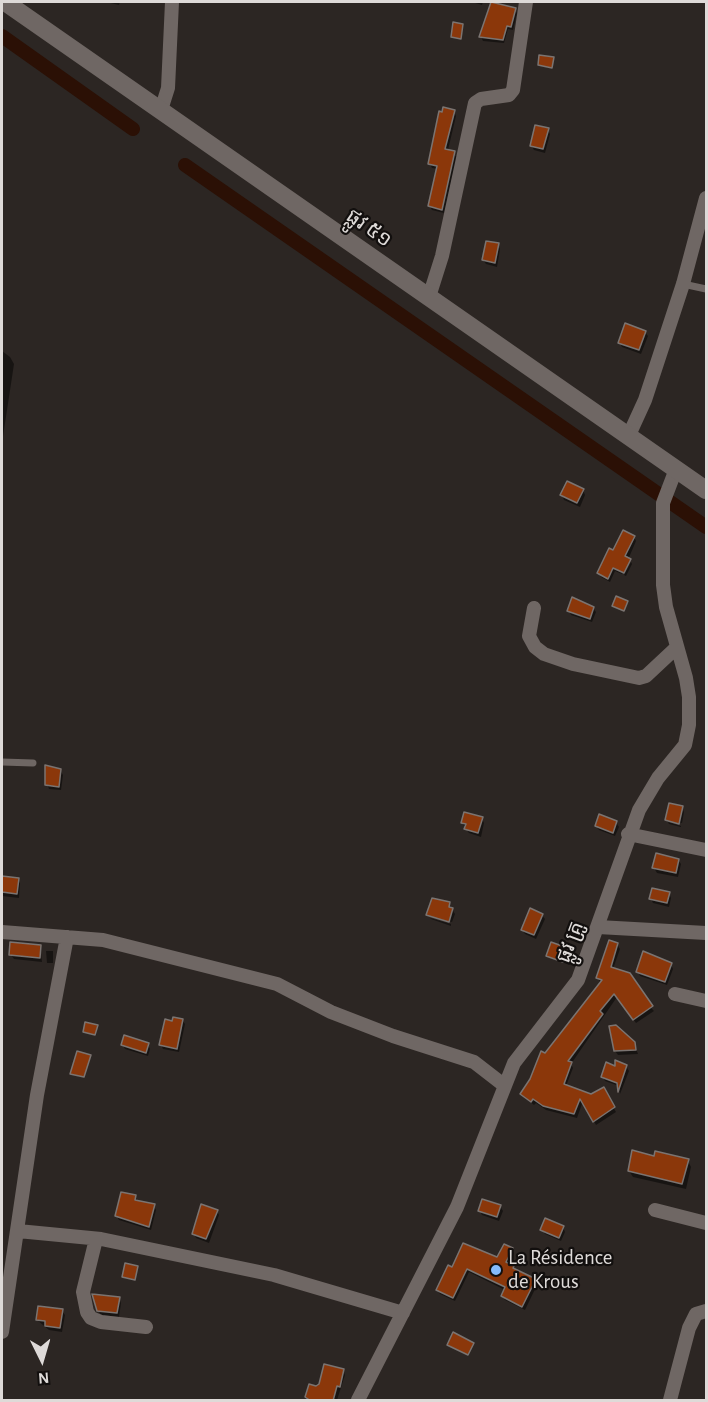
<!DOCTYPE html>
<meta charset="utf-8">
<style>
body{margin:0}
#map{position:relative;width:708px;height:1402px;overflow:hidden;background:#2c2623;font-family:"Alegreya Sans",sans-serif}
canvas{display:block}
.frame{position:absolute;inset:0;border:3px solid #dedad8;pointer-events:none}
.north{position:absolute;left:12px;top:1330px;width:60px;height:60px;-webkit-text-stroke:4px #120f0e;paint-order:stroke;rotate:175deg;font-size:16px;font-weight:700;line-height:24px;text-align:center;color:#dedad8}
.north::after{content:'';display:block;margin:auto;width:21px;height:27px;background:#dedad8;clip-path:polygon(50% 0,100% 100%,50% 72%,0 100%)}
</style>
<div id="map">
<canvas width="708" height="1402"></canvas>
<div class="frame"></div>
<div class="north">N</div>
</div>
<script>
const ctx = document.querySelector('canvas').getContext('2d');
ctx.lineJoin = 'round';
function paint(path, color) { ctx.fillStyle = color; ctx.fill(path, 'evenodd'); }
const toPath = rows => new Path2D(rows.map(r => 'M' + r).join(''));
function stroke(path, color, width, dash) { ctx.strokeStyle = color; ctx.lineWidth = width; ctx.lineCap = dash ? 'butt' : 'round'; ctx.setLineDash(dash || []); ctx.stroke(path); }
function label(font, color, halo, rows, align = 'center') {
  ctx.font = font + ' "Alegreya Sans","Noto Sans Khmer",sans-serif'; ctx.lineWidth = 4.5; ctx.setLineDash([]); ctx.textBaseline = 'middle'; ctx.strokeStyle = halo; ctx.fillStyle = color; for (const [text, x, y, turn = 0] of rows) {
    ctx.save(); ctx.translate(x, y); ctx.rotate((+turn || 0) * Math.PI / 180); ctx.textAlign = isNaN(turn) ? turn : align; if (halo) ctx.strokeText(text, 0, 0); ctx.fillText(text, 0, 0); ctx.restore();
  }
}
const shadow = toPath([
 [106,2,120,2,119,5],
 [472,2,483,2,482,5],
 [515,10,517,13,513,30,508,29,504,43,483,41,481,37],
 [553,59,553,69,539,65],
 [454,111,456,116,448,150,457,157,444,213,432,210,429,205,438,169,432,168,430,164],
 [548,130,550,134,545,153,534,150,531,145],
 [498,245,500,249,497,267,486,264,483,260],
 [645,332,648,336,641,354,622,347,620,343],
 [2,351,10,357,14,364,2,443],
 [583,490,585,495,580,507,564,500,562,495],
 [634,537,636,541,622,574,615,571,610,582,601,577,599,573,614,552],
 [631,562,632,564,626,576,624,575],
 [593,608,596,612,592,622,571,615,569,610],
 [46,767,60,770,63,775,61,790,49,789,45,777],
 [682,807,684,812,682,823,668,819,668,822,666,820],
 [482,818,484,823,481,837,469,833,462,823],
 [616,822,619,827,615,836,599,830,596,826],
 [668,822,681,826,681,827,669,824],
 [678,860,681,864,678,877,657,873,654,868],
 [2,877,18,879,20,883,19,898,2,896],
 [669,893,671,898,669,907,653,903,651,899],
 [449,904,455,914,452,922,429,914,429,917,428,915],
 [542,915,545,919,536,939,525,934,522,930],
 [430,918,451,924,451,926,431,919],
 [617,944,620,949,613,969,654,1011,636,1023,617,997,571,1064,573,1068,566,1086,591,1096,603,1089,616,1112,596,1125,583,1101,577,1118,546,1110,536,1103,534,1105,521,1094,545,1055,601,984,598,978],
 [40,946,42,962,14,959,11,955],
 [567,949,569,954,566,962,548,956],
 [46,951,53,951,53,963,47,963],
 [671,964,673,969,667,985,640,976,638,971],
 [182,1020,185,1024,179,1052,163,1049,161,1045,173,1023],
 [97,1026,96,1036,84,1032],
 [634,1043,638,1054,618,1055,615,1051],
 [148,1044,150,1049,148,1056,125,1049,123,1045],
 [626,1066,629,1071,620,1094,619,1086,605,1081,603,1077],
 [655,1157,688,1161,691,1167,686,1189,633,1177,629,1171],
 [135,1197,138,1201,154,1206,156,1210,151,1230,119,1220,117,1216],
 [500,1206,503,1211,499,1221,482,1215,480,1211],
 [217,1211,219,1215,209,1243,196,1238,194,1233],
 [563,1227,565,1232,561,1241,545,1234,542,1230],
 [511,1249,514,1253,509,1264,537,1285,525,1310,505,1300,502,1296,505,1290,469,1272,455,1301,440,1294,437,1290,452,1269,498,1259],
 [119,1299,121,1303,119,1317,101,1315,98,1310],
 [62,1311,65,1315,62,1332,49,1330,37,1320],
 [343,1370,345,1375,337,1400,306,1400,310,1386,317,1388]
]);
const canal = toPath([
 [2,36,133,129],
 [185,165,706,527]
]);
const building = toPath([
 [491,2,516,8,511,27,507,26,503,40,479,37,491,2],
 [453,22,463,24,461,39,451,37,453,22],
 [539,55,554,57,552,68,538,65,539,55],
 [443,107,455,110,445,149,455,151,442,210,428,206,437,166,428,164,439,111,442,112,443,107],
 [535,125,549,128,543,149,530,146,535,125],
 [486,241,499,243,495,263,482,260,486,241],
 [625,323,646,331,639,350,618,343,625,323],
 [567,481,584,489,577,503,560,495,567,481],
 [623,530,635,536,625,556,631,559,624,573,613,568,608,579,597,573,609,548,613,550,623,530],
 [616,596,628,601,624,611,612,606,616,596],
 [572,597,594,607,590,619,567,611,572,597],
 [45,765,61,769,59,787,45,785,45,765],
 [669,803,683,806,679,824,665,820,669,803],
 [464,812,483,817,478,833,464,829,466,824,461,823,464,812],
 [599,814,617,821,613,833,595,826,599,814],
 [656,853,679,859,676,873,652,868,656,853],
 [2,876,19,878,17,894,2,892,2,876],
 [652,888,670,892,667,903,649,899,652,888],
 [432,898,450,902,449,907,453,908,449,922,426,915,432,898],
 [530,908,543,914,534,935,521,930,530,908],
 [609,940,618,943,611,967,630,973,653,1006,633,1020,614,994,600,1011,603,1014,568,1061,572,1062,564,1084,591,1094,604,1087,615,1107,593,1122,580,1099,574,1114,543,1106,533,1099,531,1102,520,1094,530,1079,541,1051,545,1053,602,980,596,978,609,940],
 [10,942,41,945,40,958,9,955,10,942],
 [551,942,568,948,563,962,546,956,551,942],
 [643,951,672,963,665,982,636,972,643,951],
 [173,1017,183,1019,177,1049,159,1045,165,1019,172,1021,173,1017],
 [85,1022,98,1025,95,1035,83,1032,85,1022],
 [616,1025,635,1042,636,1050,614,1051,609,1026,616,1025],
 [124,1035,149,1043,146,1053,121,1045,124,1035],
 [77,1051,91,1055,84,1077,70,1074,77,1051],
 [615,1060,627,1065,618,1092,617,1083,601,1077,606,1062,615,1066,615,1060],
 [632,1150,654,1156,655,1151,689,1159,682,1184,628,1171,632,1150],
 [121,1192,136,1195,135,1200,155,1204,149,1227,115,1216,121,1192],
 [482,1199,501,1205,497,1217,478,1211,482,1199],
 [201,1204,218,1210,206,1239,192,1234,201,1204],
 [545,1218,564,1226,559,1238,540,1230,545,1218],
 [463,1243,497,1257,504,1244,513,1248,506,1262,514,1266,513,1268,536,1279,522,1307,501,1296,505,1287,467,1269,453,1298,436,1290,448,1265,452,1267,463,1243],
 [125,1263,138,1266,135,1280,122,1277,125,1263],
 [92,1294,120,1297,117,1313,97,1311,92,1294],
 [38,1306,63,1309,60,1328,45,1326,45,1321,36,1320,38,1306],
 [453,1332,474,1343,468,1355,447,1345,453,1332],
 [324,1364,344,1369,340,1387,337,1386,333,1401,311,1401,305,1397,309,1384,316,1386,319,1384,324,1364]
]);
const lane = toPath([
 [683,284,706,289],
 [2,762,33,763]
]);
const street = toPath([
 [161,110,168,88,172,2],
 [429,297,442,256,475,103,481,99,509,95,513,90,526,2],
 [629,435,645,400,683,284,706,198],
 [534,608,529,636,535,647,544,654,573,664,639,678,646,676,677,647],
 [628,834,706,850],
 [598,927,706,933],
 [2,932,103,940,277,984,331,1012,393,1036,474,1062,505,1086],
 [675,994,706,1001],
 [655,1210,706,1223],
 [18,1231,101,1239,274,1275,403,1313],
 [96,1239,83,1292,87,1312,91,1318,101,1322,146,1327],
 [2,1332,37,1095,67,937],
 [358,1400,457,1207,514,1063,578,980,639,810,658,778,685,745,689,725,689,697,686,678,666,607,663,585,663,503,676,469],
 [670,1400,689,1328,696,1314,706,1311]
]);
const secondary = toPath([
 [5,2,706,490]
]);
const markers = [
 [496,1270,6,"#85bbfb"]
];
const streetNames = [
 ["ផ្លូវ ៥១",369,228,35],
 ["ផ្លូវ គ្រូ",570,942,-69]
];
const poiNames = [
 ["La Résidence",508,1258],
 ["de Krous",508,1282]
];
paint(shadow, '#0007');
stroke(canal, '#2b1005', 14);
paint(building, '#8b370a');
stroke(building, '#7b7471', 1.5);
stroke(lane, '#6f6764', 7);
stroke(street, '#6f6764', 14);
stroke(secondary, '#6f6764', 18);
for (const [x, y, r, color] of markers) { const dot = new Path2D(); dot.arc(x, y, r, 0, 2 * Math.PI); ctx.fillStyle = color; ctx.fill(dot); stroke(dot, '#120f0e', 2); }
label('21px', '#dedad8', '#120f0e', streetNames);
label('21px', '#dedad8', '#120f0e', poiNames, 'left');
</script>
